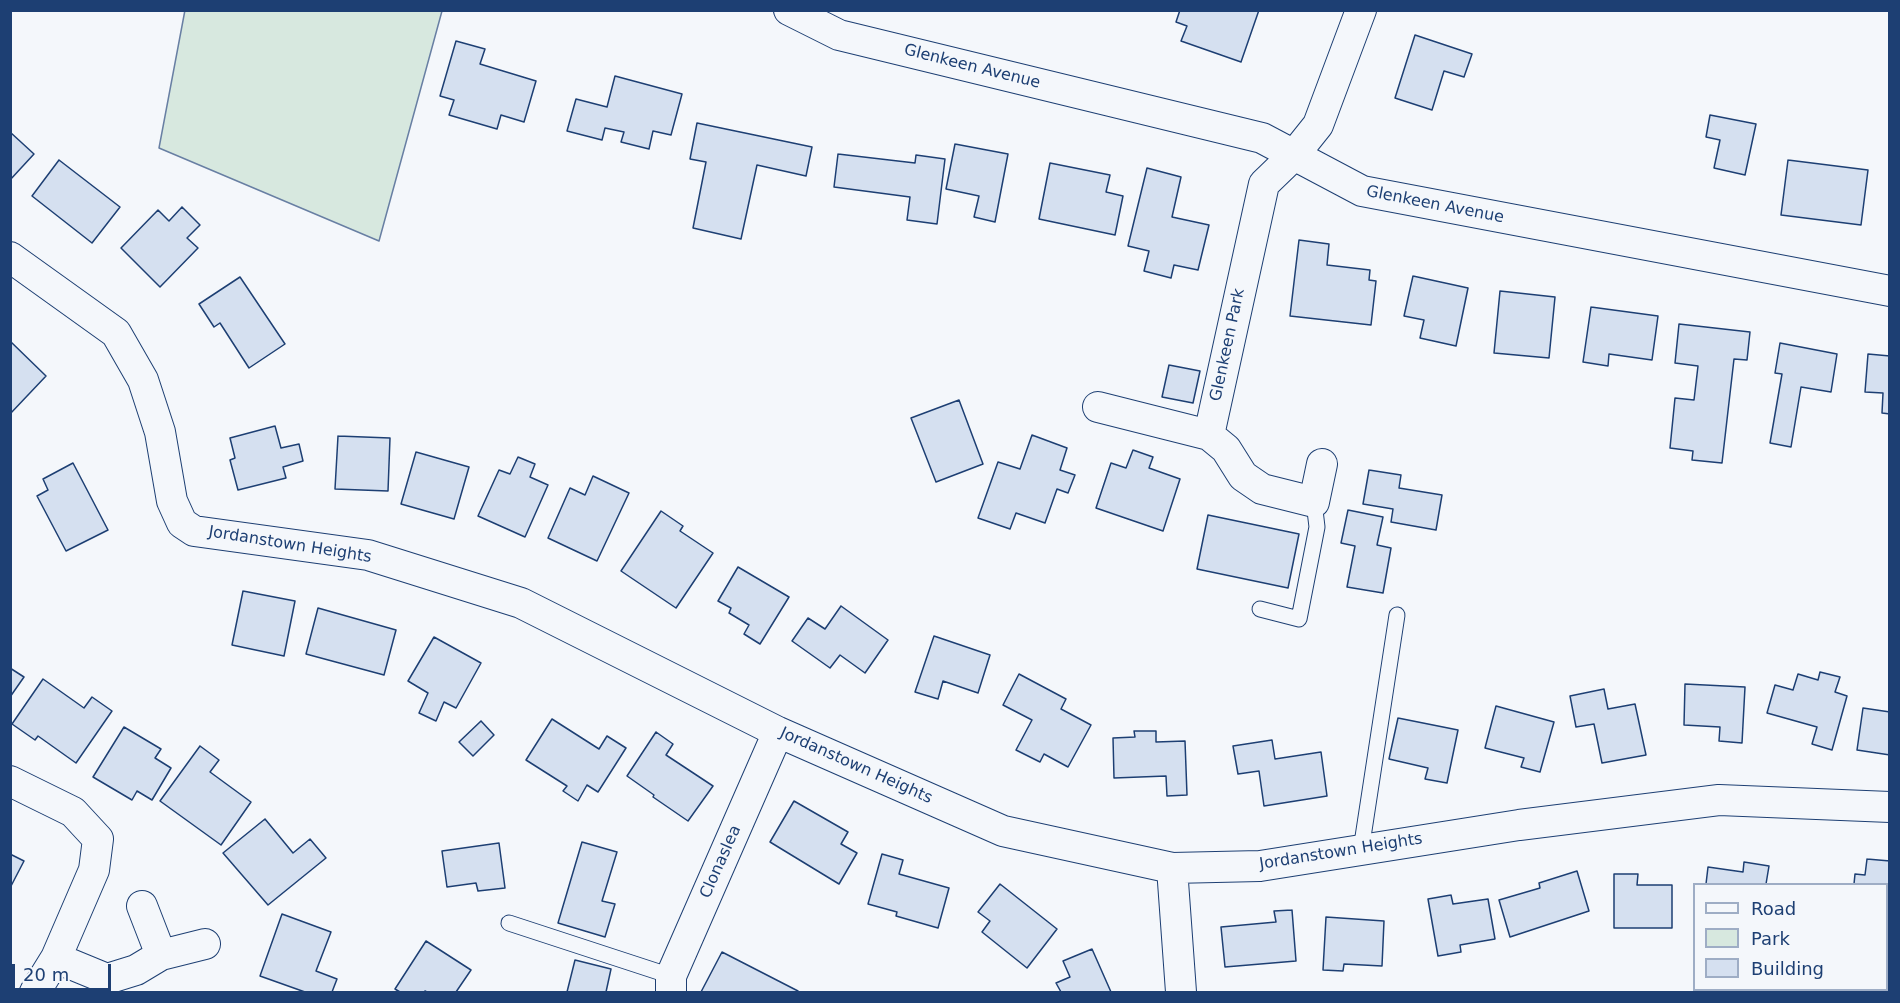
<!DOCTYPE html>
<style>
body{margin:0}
#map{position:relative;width:1900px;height:1003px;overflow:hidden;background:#f4f7fb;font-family:"DejaVu Sans",sans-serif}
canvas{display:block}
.frame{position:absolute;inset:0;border:12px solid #1d3f73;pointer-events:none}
.legend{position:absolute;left:1693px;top:883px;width:195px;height:108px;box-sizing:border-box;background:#f4f7fb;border:2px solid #9eadc5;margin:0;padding:8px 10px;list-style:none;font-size:18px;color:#1d3f73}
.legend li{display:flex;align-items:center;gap:12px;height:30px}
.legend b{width:30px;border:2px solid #9eadc5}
.scale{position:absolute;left:12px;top:964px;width:99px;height:27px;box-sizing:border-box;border:3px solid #1d3f73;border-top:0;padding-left:8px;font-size:18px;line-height:21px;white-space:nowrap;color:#1d3f73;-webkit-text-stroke:4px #f4f7fb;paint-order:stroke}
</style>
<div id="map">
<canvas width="1900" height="1003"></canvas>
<div class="frame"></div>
<ul class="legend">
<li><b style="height:8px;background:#f4f7fb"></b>Road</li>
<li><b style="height:16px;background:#d7e8df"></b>Park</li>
<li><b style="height:16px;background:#d5e0f0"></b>Building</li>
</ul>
<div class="scale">20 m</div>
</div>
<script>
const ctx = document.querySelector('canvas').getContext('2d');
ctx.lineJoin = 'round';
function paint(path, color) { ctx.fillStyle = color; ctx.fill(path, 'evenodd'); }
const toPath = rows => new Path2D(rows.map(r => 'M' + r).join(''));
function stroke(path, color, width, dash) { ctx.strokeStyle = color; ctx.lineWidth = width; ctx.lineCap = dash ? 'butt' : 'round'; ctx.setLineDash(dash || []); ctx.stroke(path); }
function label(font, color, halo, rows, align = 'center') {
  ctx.font = font + ' "DejaVu Sans",sans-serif'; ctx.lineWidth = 4.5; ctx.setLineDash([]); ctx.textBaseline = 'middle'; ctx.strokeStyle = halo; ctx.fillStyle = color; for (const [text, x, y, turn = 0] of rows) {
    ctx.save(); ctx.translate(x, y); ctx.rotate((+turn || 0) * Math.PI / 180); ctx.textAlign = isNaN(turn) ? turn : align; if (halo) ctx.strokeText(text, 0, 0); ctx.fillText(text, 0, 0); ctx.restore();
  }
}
const green = toPath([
 [185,10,442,11,379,241,159,148,185,10]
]);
const building = toPath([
 [1180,10,1259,10,1241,62,1181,41,1187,26,1176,22,1180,10],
 [1415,35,1472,54,1464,77,1444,71,1432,110,1395,98,1415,35],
 [456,41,485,49,480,64,536,81,524,122,501,115,497,129,449,115,454,100,440,96,456,41],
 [615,76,682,94,671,135,653,131,649,149,621,142,624,132,605,128,602,140,567,131,576,99,607,107,615,76],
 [1710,115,1756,124,1745,175,1714,168,1720,140,1706,137,1710,115],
 [697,123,812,147,806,176,757,165,741,239,693,228,706,162,690,159,697,123],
 [10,132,34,154,10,180,10,132],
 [955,144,1008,154,995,222,974,217,979,196,946,189,955,144],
 [838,154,915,163,916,155,945,159,937,224,907,220,910,197,834,187,838,154],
 [59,160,120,207,92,243,32,196,59,160],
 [1788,160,1868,170,1861,225,1781,215,1788,160],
 [1050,163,1110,175,1106,192,1123,196,1115,235,1039,219,1050,163],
 [1147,168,1181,177,1172,217,1209,225,1198,270,1174,265,1171,278,1144,271,1149,251,1128,246,1147,168],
 [182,207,200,225,187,238,198,248,160,287,121,248,158,210,169,221,182,207],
 [1299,240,1329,244,1327,265,1370,270,1369,280,1376,281,1371,325,1290,316,1299,240],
 [1413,276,1468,288,1456,346,1420,338,1424,320,1404,316,1413,276],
 [240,277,285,344,249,368,220,323,214,327,199,304,240,277],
 [1500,291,1555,297,1549,358,1494,353,1500,291],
 [1591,307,1658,316,1652,360,1609,354,1608,366,1583,362,1591,307],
 [1679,324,1750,332,1747,360,1734,359,1722,463,1692,460,1693,451,1670,448,1675,398,1694,400,1698,366,1675,363,1679,324],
 [10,341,46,376,10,414,10,341],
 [1780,343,1837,354,1831,392,1801,387,1791,447,1770,443,1782,374,1775,373,1780,343],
 [1868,354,1890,356,1890,414,1882,413,1883,393,1865,392,1868,354],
 [1169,365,1200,371,1193,403,1162,397,1169,365],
 [959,400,983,464,936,482,911,418,959,400],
 [275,426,281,448,299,444,303,461,283,467,286,478,238,490,230,460,235,458,230,438,275,426],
 [1032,435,1067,448,1060,470,1075,475,1068,493,1057,489,1045,523,1016,513,1010,529,978,518,998,462,1020,469,1032,435],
 [338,436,390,438,388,491,335,489,338,436],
 [1133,450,1153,457,1149,468,1180,479,1163,531,1096,508,1111,463,1126,468,1133,450],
 [416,452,469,467,454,519,401,504,416,452],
 [518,457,535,464,530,477,548,485,525,537,478,516,499,470,510,474,518,457],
 [73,463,108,530,66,551,37,496,48,490,43,479,73,463],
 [1369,470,1401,475,1399,488,1442,495,1436,530,1391,522,1393,509,1363,504,1369,470],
 [593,476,629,493,597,561,548,538,570,488,585,495,593,476],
 [1348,510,1383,517,1377,545,1391,548,1383,593,1347,587,1355,546,1341,543,1348,510],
 [661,511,683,526,680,531,713,553,676,608,621,571,661,511],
 [1208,515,1299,534,1288,588,1197,569,1208,515],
 [738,567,789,597,760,644,744,634,749,625,729,613,731,608,718,601,738,567],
 [243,591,295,601,284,656,232,645,243,591],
 [841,606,888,640,865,673,840,655,830,668,792,641,808,618,825,629,841,606],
 [318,608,396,630,384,675,306,654,318,608],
 [934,636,990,655,978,693,943,681,938,699,915,692,934,636],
 [434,637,481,663,456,708,444,702,436,721,419,713,428,693,408,681,434,637],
 [10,668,24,677,10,697,10,668],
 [1820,672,1840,677,1835,692,1847,696,1832,750,1812,744,1817,727,1767,713,1775,685,1793,690,1798,674,1818,680,1820,672],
 [1019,674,1066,699,1061,709,1091,725,1068,767,1044,754,1040,762,1016,750,1032,720,1003,705,1019,674],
 [43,679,84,708,92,697,112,711,76,763,38,736,35,740,12,724,43,679],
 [1685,684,1745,687,1742,743,1719,741,1720,727,1684,725,1685,684],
 [1604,689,1608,709,1635,704,1646,755,1602,763,1594,724,1576,727,1570,696,1604,689],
 [1496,706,1554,722,1540,772,1521,767,1524,758,1485,748,1496,706],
 [1863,708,1890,712,1890,755,1857,750,1863,708],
 [1398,718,1458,730,1447,783,1425,779,1428,768,1389,759,1398,718],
 [552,719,599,749,607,736,626,748,598,792,587,785,578,801,563,791,567,786,526,760,552,719],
 [481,721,494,735,473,756,459,742,481,721],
 [124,727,161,749,155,758,171,768,152,800,137,791,132,800,93,777,124,727],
 [1134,731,1156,731,1156,742,1185,741,1187,795,1167,796,1166,776,1114,778,1113,738,1135,737,1134,731],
 [656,732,673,744,666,755,713,786,688,821,653,797,654,795,627,776,656,732],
 [1272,740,1275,759,1321,752,1327,796,1264,806,1259,771,1238,774,1233,746,1272,740],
 [200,746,219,760,210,772,251,802,221,845,160,801,200,746],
 [794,801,848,832,841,844,857,853,839,884,770,842,794,801],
 [265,819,293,853,310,839,326,858,268,905,223,853,265,819],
 [582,842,617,852,602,901,615,904,605,937,558,923,582,842],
 [499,843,505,888,478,891,476,883,447,887,442,851,499,843],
 [10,854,24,861,10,888,10,854],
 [882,854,903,860,899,874,949,888,938,928,896,916,897,912,868,904,882,854],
 [1867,859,1890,861,1890,947,1886,947,1886,884,1854,884,1855,874,1865,875,1867,859],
 [1744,862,1769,866,1766,884,1706,884,1708,867,1743,872,1744,862],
 [1577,871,1589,911,1510,937,1499,900,1540,888,1539,883,1577,871],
 [1614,874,1638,874,1637,885,1672,885,1672,928,1614,928,1614,874],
 [1000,884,1057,929,1027,968,982,932,990,921,978,912,1000,884],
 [1451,895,1453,904,1488,899,1495,939,1460,945,1461,952,1438,956,1428,899,1451,895],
 [1292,910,1296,961,1225,967,1221,927,1276,922,1274,911,1292,910],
 [282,914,331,932,316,971,337,979,332,992,305,992,260,976,282,914],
 [1326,917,1384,921,1382,966,1344,964,1343,971,1323,970,1326,917],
 [426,941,471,970,456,992,427,992,425,991,424,992,400,992,395,989,426,941],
 [1092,949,1111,992,1061,992,1056,983,1070,977,1063,961,1092,949],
 [722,952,798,991,798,992,701,992,722,952],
 [575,960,611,969,606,992,567,992,575,960],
 [1788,990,1827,992,1827,990,1883,991,1883,992,1787,992,1788,990]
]);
const lane = toPath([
 [1260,609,1299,619,1317,527,1314,502],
 [1361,850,1397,615],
 [509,923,671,976]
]);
const street = toPath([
 [789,10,839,35,1262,138,1362,191,1890,291],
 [10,257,116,333,143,380,160,432,172,501,182,523,194,531,368,555,521,603,778,732,1003,831,1172,868,1260,866,1519,825,1719,800,1890,807],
 [1098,407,1209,435,1264,184,1294,155,1318,125,1361,10],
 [1209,435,1226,449,1243,476,1262,489,1314,502,1322,464],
 [10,781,73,812,98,839,94,870,56,958,35,992],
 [1172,868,1181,992],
 [142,906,161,955],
 [56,958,107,979,136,970,161,955,205,944],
 [671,992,671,976,778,732]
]);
const streetNames = [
 ["Glenkeen Avenue",972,67,14],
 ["Glenkeen Avenue",1435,205,11],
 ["Glenkeen Park",1228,345,-78],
 ["Jordanstown Heights",290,545,9],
 ["Jordanstown Heights",856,766,24],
 ["Jordanstown Heights",1341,852,-9],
 ["Clonaslea",721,862,-66]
];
paint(green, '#d7e8df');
stroke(green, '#687fa3', 1.5);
paint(building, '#d5e0f0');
stroke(building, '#1d3f73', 1.5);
stroke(lane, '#1d3f73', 17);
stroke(street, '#1d3f73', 32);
stroke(lane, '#f4f7fb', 15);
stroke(street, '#f4f7fb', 30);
label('16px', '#1d3f73', '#f4f7fb', streetNames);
</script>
